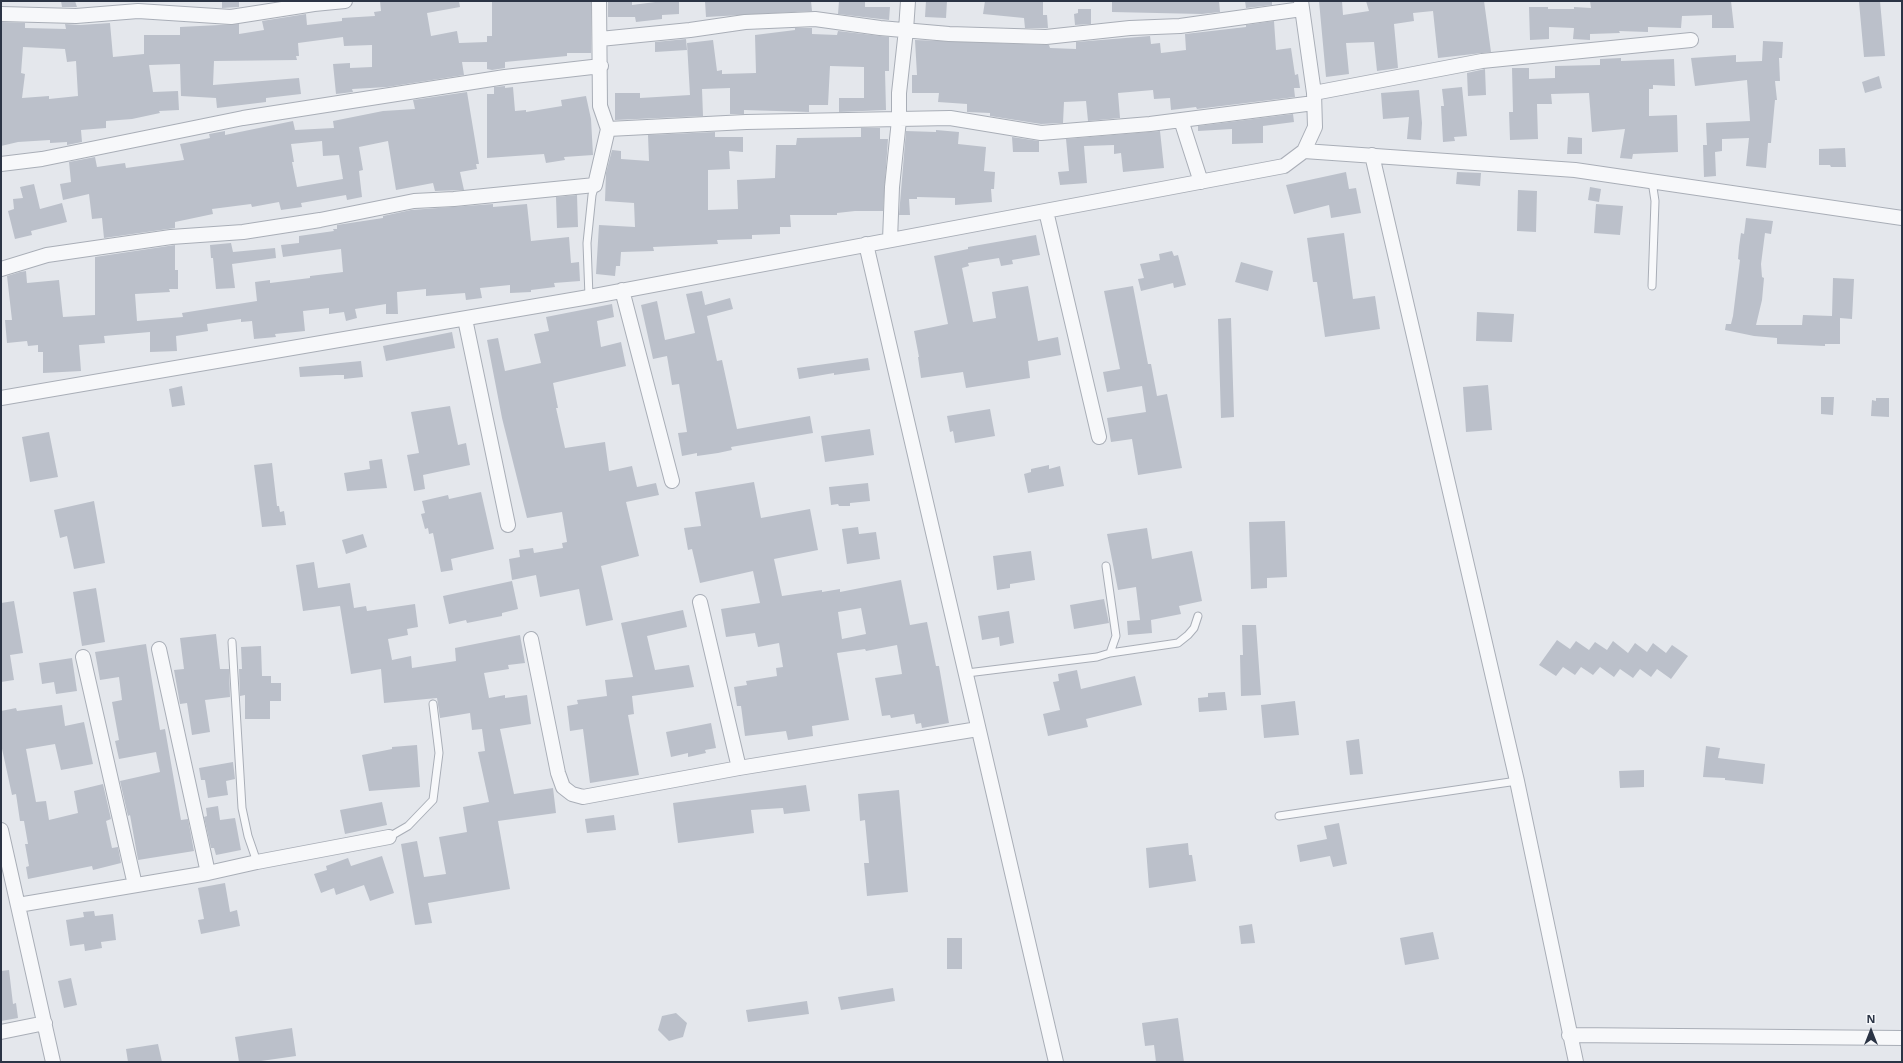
<!DOCTYPE html>
<style>
body{margin:0}
#map{position:relative;width:1903px;height:1063px;overflow:hidden;background:#e4e7ec;font-family:"Open Sans",sans-serif}
canvas{display:block}
.frame{position:absolute;inset:0;border:2px solid #2b3445;pointer-events:none}
.north{position:absolute;left:1851px;top:1011px;width:40px;height:40px;-webkit-text-stroke:3px #f4f6f9;paint-order:stroke;rotate:0deg;font-size:11px;font-weight:700;line-height:16px;text-align:center;color:#2b3445}
.north::after{content:'';display:block;margin:auto;width:14px;height:18px;background:#2b3445;clip-path:polygon(50% 0,100% 100%,50% 72%,0 100%)}
</style>
<div id="map">
<canvas width="1903" height="1063"></canvas>
<div class="frame"></div>
<div class="north">N</div>
</div>
<script>
const ctx = document.querySelector('canvas').getContext('2d');
ctx.lineJoin = 'round';
function paint(path, color) { ctx.fillStyle = color; ctx.fill(path, 'evenodd'); }
const toPath = rows => new Path2D(rows.map(r => 'M' + r).join(''));
function stroke(path, color, width, dash) { ctx.strokeStyle = color; ctx.lineWidth = width; ctx.lineCap = dash ? 'butt' : 'round'; ctx.setLineDash(dash || []); ctx.stroke(path); }
const building = toPath([
 [61,1,75,1,77,7,62,7],
 [222,1,239,1,239,7,222,8],
 [380,1,459,1,460,7,427,13,431,36,457,31,459,43,487,42,487,36,492,36,492,1,591,1,591,53,567,53,567,56,505,62,505,68,492,70,487,69,487,62,462,62,464,75,387,87,352,89,353,92,336,94,333,64,350,63,350,68,372,67,372,45,344,46,343,37,298,43,299,56,296,56,297,60,214,61,213,85,299,78,301,94,266,98,266,102,217,108,216,98,181,96,180,64,149,65,153,92,178,91,179,110,159,111,160,113,132,119,106,121,106,128,81,130,82,142,67,145,67,142,50,143,50,140,18,142,1,146,1,22,25,23,25,28,66,29,65,24,80,25,110,23,113,57,144,54,144,35,180,35,180,27,239,24,239,34,264,30,262,21,306,14,307,25,342,21,342,18,375,16,374,12,381,11],
 [23,47,65,49,67,62,76,61,78,96,49,99,49,96,22,98,25,74,21,73],
 [608,1,632,1,632,5,663,1,679,1,679,14,662,15,662,19,636,22,635,17,608,17],
 [705,1,811,1,812,11,706,17],
 [839,1,865,1,865,7,890,7,889,20,838,14],
 [926,1,947,1,946,18,925,17],
 [985,1,1043,1,1043,15,1047,15,1048,28,1025,28,1024,18,983,14],
 [1112,1,1219,1,1220,12,1202,14,1112,12],
 [1245,1,1272,1,1272,5,1246,8],
 [1319,1,1342,1,1343,15,1369,11,1366,1,1484,1,1491,52,1438,58,1433,11,1413,13,1414,21,1394,24,1398,68,1377,71,1374,42,1346,43,1349,74,1326,77],
 [1590,1,1731,1,1734,28,1712,28,1712,15,1682,16,1681,28,1648,27,1648,32,1619,31,1620,33,1590,34,1590,40,1573,39,1574,28,1549,27,1549,39,1530,40,1529,7,1548,7,1548,9,1574,9,1574,7,1591,8],
 [1866,1,1880,1,1885,56,1864,57,1859,2],
 [1078,9,1091,9,1091,24,1075,25,1074,14,1078,13],
 [1274,21,1276,50,1291,48,1295,75,1298,74,1300,88,1294,88,1295,97,1197,109,1196,107,1171,110,1170,98,1154,99,1153,90,1118,93,1120,118,1088,121,1086,101,1064,102,1063,123,1041,124,990,116,990,113,967,112,967,104,938,102,939,93,912,93,912,75,917,75,915,40,1049,45,1050,48,1076,49,1076,42,1150,36,1151,44,1160,43,1161,53,1186,50,1185,34,1246,27,1246,25],
 [795,28,812,28,812,34,837,35,838,31,889,37,889,71,885,71,886,110,839,112,839,98,864,98,864,67,830,66,828,105,809,105,809,112,744,110,744,114,730,114,730,88,702,89,703,116,615,120,615,93,640,93,640,98,690,95,687,43,713,40,717,71,722,70,722,74,756,73,755,35,795,30],
 [686,39,687,50,655,52,655,42],
 [1763,41,1783,42,1782,58,1779,58,1780,81,1775,81,1777,100,1775,100,1771,143,1768,143,1766,168,1746,166,1749,138,1722,139,1722,151,1715,152,1716,176,1704,177,1703,145,1707,145,1706,123,1750,121,1747,80,1695,86,1691,58,1736,55,1736,62,1762,61],
 [1621,58,1621,61,1674,59,1675,86,1653,85,1653,89,1649,89,1649,116,1677,115,1678,152,1633,154,1632,159,1620,158,1625,129,1592,132,1589,93,1551,94,1552,104,1537,104,1538,139,1510,140,1509,112,1513,112,1512,68,1529,68,1529,79,1555,78,1555,66,1600,65,1600,59],
 [1485,69,1486,95,1468,96,1467,73],
 [1879,76,1882,88,1865,93,1862,82],
 [505,86,505,88,513,87,515,111,526,110,526,112,562,106,561,100,586,96,591,119,593,155,564,157,565,160,546,163,544,154,487,158,487,94,494,94,494,87],
 [1462,87,1467,136,1454,137,1455,141,1443,142,1441,106,1444,106,1442,89],
 [1419,90,1422,123,1421,140,1407,139,1409,117,1383,119,1381,93],
 [467,92,479,164,476,164,477,169,460,172,464,190,435,191,433,183,396,190,388,141,359,147,363,170,359,171,362,197,347,200,346,195,301,203,302,207,281,210,279,202,252,207,251,204,212,209,213,214,175,222,175,228,104,238,102,218,92,219,89,194,63,200,60,184,71,182,69,162,95,157,97,167,125,163,126,168,184,160,180,144,210,138,209,134,225,131,225,135,293,121,295,130,334,128,333,121,383,111,415,109,413,100],
 [322,141,323,156,339,155,343,179,297,187,292,162,294,162,291,144],
 [1293,114,1294,122,1263,126,1263,143,1232,144,1232,129,1198,131,1198,126],
 [861,128,880,128,880,139,888,139,883,211,855,211,837,213,837,215,790,215,791,227,780,227,780,234,752,235,752,239,717,240,718,244,653,247,654,251,621,252,620,266,616,266,615,276,596,274,599,225,635,227,634,203,605,201,606,173,612,150,621,151,621,159,649,161,648,135,715,132,715,137,743,137,743,152,729,151,730,169,708,170,708,210,738,209,737,180,775,178,776,145,796,145,797,138,861,137],
 [936,130,959,132,958,144,986,147,984,171,995,172,994,189,991,189,992,202,955,205,955,198,917,197,917,199,909,199,910,215,899,215,906,131,936,132],
 [1160,131,1164,168,1123,172,1121,153,1114,154,1114,145,1084,146,1087,183,1060,185,1058,172,1069,171,1066,139],
 [1012,137,1039,141,1039,152,1013,152],
 [1568,137,1582,138,1582,154,1567,154],
 [1845,148,1846,167,1831,167,1830,165,1819,165,1819,149],
 [1346,172,1349,189,1356,188,1361,213,1331,218,1329,205,1294,214,1286,185],
 [1457,172,1481,173,1480,186,1456,184],
 [34,184,40,209,62,203,67,222,31,231,32,235,15,239,8,211,14,209,13,199,23,198,20,187],
 [1590,187,1601,189,1599,202,1588,200],
 [1518,190,1537,191,1536,232,1517,231],
 [577,195,578,227,557,228,556,197],
 [493,204,493,207,527,204,531,241,569,237,571,263,579,262,580,281,554,283,555,287,531,290,531,292,510,293,510,285,480,288,482,298,466,300,465,293,426,296,426,289,397,292,398,314,386,314,386,304,355,309,357,318,346,321,344,312,329,314,329,308,303,311,305,331,275,334,276,337,254,339,252,321,241,322,241,319,207,324,208,331,176,336,177,351,150,352,150,332,104,336,105,343,79,345,81,371,43,373,43,352,38,352,38,345,28,346,27,341,7,343,5,320,12,320,7,276,20,272,26,271,27,283,59,280,63,317,95,315,95,257,175,245,175,270,178,270,178,289,169,289,170,292,135,294,137,321,183,317,182,313,257,301,255,282,270,280,270,283,310,278,310,276,343,272,341,249,283,257,281,245,299,243,299,236,334,231,333,229,337,229,337,225,383,218,383,216,411,210],
 [1596,204,1623,206,1620,235,1594,233],
 [1746,218,1773,221,1771,234,1765,233,1761,264,1762,277,1764,278,1762,300,1756,325,1802,325,1803,315,1832,316,1833,278,1854,279,1852,319,1840,318,1840,344,1825,344,1825,346,1777,344,1777,338,1754,336,1725,330,1726,324,1731,324,1733,316,1740,260,1738,259,1739,247,1741,233,1744,234],
 [1344,233,1353,299,1375,296,1380,329,1325,337,1317,282,1313,282,1307,238],
 [1036,235,1040,255,1012,260,1013,264,1001,266,999,258,968,263,969,266,962,268,973,322,996,318,992,292,1028,286,1038,341,1058,337,1061,355,1028,361,1030,378,966,388,963,372,921,378,918,357,919,357,914,331,948,324,934,256,968,249,968,247],
 [231,243,233,252,275,248,276,258,232,264,235,288,216,289,213,258,211,258,210,245],
 [1172,251,1174,256,1178,255,1186,285,1174,288,1173,283,1141,291,1138,279,1144,278,1140,264,1160,260,1159,254],
 [1241,262,1273,271,1268,291,1235,282],
 [1133,286,1148,364,1151,364,1157,396,1167,394,1182,468,1138,475,1132,439,1111,442,1107,418,1146,412,1142,386,1107,392,1103,372,1120,369,1104,291],
 [702,291,705,305,730,298,733,309,707,316,717,361,722,360,737,429,810,416,813,433,731,447,732,450,718,453,697,456,697,453,682,456,678,433,687,432,679,384,672,385,667,356,653,359,641,305,657,301,665,340,695,333,686,294],
 [612,304,614,317,597,321,601,347,621,342,626,366,553,383,558,408,556,408,565,448,605,442,609,471,632,466,637,487,656,483,659,495,626,502,639,556,601,566,613,620,586,626,579,589,540,597,536,575,512,580,509,559,520,557,519,550,533,548,534,553,563,548,562,543,567,542,562,512,527,518,502,418,487,340,498,338,505,371,541,363,534,334,549,331,546,317],
 [1477,312,1514,314,1512,342,1476,341],
 [1231,318,1234,417,1221,418,1218,319],
 [452,332,455,348,386,361,383,346],
 [868,358,870,370,834,375,834,373,799,379,797,368],
 [361,361,363,377,344,379,344,375,336,375,300,377,299,367],
 [1488,385,1492,430,1466,432,1463,387],
 [182,386,185,405,172,407,169,389],
 [1821,397,1834,397,1833,415,1821,414],
 [1876,398,1889,398,1889,417,1871,416,1872,400,1876,401],
 [450,406,458,445,466,443,470,465,423,475,425,489,414,491,407,455,419,453,411,412],
 [990,409,995,436,955,443,953,431,950,432,947,416],
 [870,429,874,455,825,462,821,436],
 [49,432,58,477,30,482,22,437],
 [382,459,387,488,347,491,344,473,370,469,369,461],
 [272,463,277,506,279,506,280,512,284,511,286,525,262,527,254,465],
 [1049,465,1049,469,1060,466,1064,486,1028,493,1024,474,1031,472,1031,469],
 [754,482,761,518,810,509,818,550,774,559,782,596,822,590,822,592,840,589,840,592,901,580,910,625,927,622,936,666,939,666,949,723,922,728,921,723,916,724,914,714,891,718,890,715,882,716,875,678,902,674,897,645,866,651,865,649,837,653,849,720,812,726,813,736,788,740,786,731,745,736,741,706,737,706,734,687,747,685,746,681,777,676,776,668,783,667,779,643,758,647,755,633,726,637,721,609,760,603,753,571,700,583,692,549,688,550,684,528,701,526,695,492],
 [861,608,866,634,842,639,838,612],
 [868,483,870,501,850,503,850,506,839,506,838,504,831,505,829,487],
 [481,492,494,549,451,559,453,570,441,572,433,533,429,534,428,528,425,529,421,514,425,513,422,501,448,495,449,499],
 [94,501,105,563,74,569,67,536,60,538,54,510],
 [1285,521,1287,577,1267,578,1267,588,1251,589,1249,522],
 [858,527,859,534,876,532,880,559,847,564,842,529],
 [1147,528,1152,559,1192,551,1202,601,1179,606,1181,614,1151,620,1152,633,1128,635,1127,621,1140,620,1136,587,1118,590,1107,534],
 [363,534,367,547,346,554,342,540],
 [1031,551,1035,580,1010,584,1010,588,997,590,993,556],
 [314,562,318,588,350,583,354,608,366,606,367,611,415,604,418,627,407,629,408,635,388,639,392,660,411,656,412,668,456,661,455,648,520,635,525,663,508,665,509,669,484,673,489,698,505,695,505,698,527,695,531,724,500,729,514,794,553,788,556,813,498,821,510,889,428,903,432,923,415,925,401,844,417,841,424,877,446,874,439,837,467,832,463,807,489,802,478,752,485,751,482,729,472,730,470,713,440,718,437,698,384,703,381,669,351,674,340,606,303,611,296,565],
 [512,581,518,609,502,613,502,616,467,623,466,620,449,624,443,596],
 [96,588,105,642,82,646,73,592],
 [1104,599,1109,623,1074,629,1070,605],
 [14,601,23,653,10,655,14,680,1,682,1,603],
 [683,610,687,627,647,636,655,670,689,665,694,687,632,696,634,714,628,715,639,775,590,783,583,729,570,731,567,706,578,704,577,700,607,696,605,680,633,677,621,623],
 [1009,611,1014,643,1000,646,999,637,982,640,978,616],
 [1242,625,1256,625,1261,695,1241,696,1240,655,1243,655],
 [216,634,220,669,229,669,230,697,205,700,210,732,192,735,187,703,180,704,174,670,184,669,180,638],
 [1557,640,1570,649,1576,641,1589,650,1595,642,1607,650,1613,641,1628,653,1635,643,1647,652,1653,643,1666,653,1672,645,1688,656,1671,679,1657,669,1651,677,1640,669,1633,678,1620,669,1614,677,1600,667,1593,675,1581,667,1575,675,1563,667,1556,676,1539,665],
 [146,644,160,730,165,729,181,820,188,819,194,851,138,860,130,815,128,816,120,781,160,772,156,752,119,759,115,741,119,740,112,702,122,700,119,677,100,680,95,652],
 [261,646,262,676,271,676,271,683,281,683,281,701,270,701,270,719,245,719,245,695,240,696,239,669,242,669,241,647],
 [72,658,77,691,56,694,54,682,42,684,39,663],
 [1077,670,1081,689,1135,676,1142,705,1086,719,1088,727,1048,736,1043,714,1060,710,1053,682,1059,681,1058,674],
 [1225,692,1227,710,1199,712,1198,698,1208,697,1208,693],
 [1295,701,1299,735,1264,738,1261,705],
 [62,705,65,726,84,722,93,764,61,770,55,744,26,749,36,802,46,801,49,820,78,813,74,791,103,784,111,819,106,821,112,848,118,847,121,863,93,870,92,866,28,879,26,867,29,866,25,844,28,844,24,821,20,821,16,794,12,795,1,744,1,711,16,708,17,711],
 [711,723,716,748,705,750,706,753,688,757,688,753,671,757,666,732],
 [1359,739,1363,774,1350,775,1346,741],
 [417,745,420,787,369,791,362,755,392,749,392,747],
 [1706,746,1720,748,1718,758,1765,764,1763,784,1725,780,1725,778,1703,777],
 [233,762,235,779,226,781,228,795,208,798,205,780,201,780,199,768],
 [1644,770,1644,787,1620,788,1619,771],
 [806,785,810,811,784,814,783,808,751,810,754,833,678,843,673,803],
 [899,790,908,892,867,896,864,863,869,863,865,820,860,821,858,794],
 [382,802,387,825,345,834,340,810],
 [218,806,220,820,235,818,241,850,216,855,214,848,211,848,204,817,207,816,206,808],
 [614,815,616,830,587,833,585,819],
 [1339,823,1347,864,1333,867,1330,856,1300,862,1297,845,1327,839,1324,826],
 [1188,843,1189,855,1192,855,1196,881,1149,888,1146,848],
 [382,856,394,893,370,901,364,885,336,895,334,888,321,893,314,874,327,870,326,866,348,858,351,866],
 [225,883,230,912,237,910,240,926,201,934,198,920,204,919,198,888],
 [94,911,95,916,113,914,116,940,101,942,102,948,85,951,84,944,70,946,66,920,84,917,83,912],
 [1252,924,1255,943,1241,944,1239,926],
 [1433,932,1439,959,1405,965,1400,938],
 [947,938,962,938,962,969,947,969],
 [9,970,13,1004,16,1003,18,1018,1,1021,1,971],
 [71,978,77,1005,64,1008,58,981],
 [893,988,895,1001,841,1010,838,997],
 [807,1001,809,1014,748,1022,746,1010],
 [676,1013,687,1023,683,1037,669,1041,658,1030,662,1016],
 [1178,1018,1184,1062,1156,1062,1154,1045,1145,1046,1142,1023],
 [292,1028,296,1056,254,1062,239,1062,235,1037],
 [158,1044,162,1062,128,1062,126,1049]
]);
const lane = toPath([
 [1652,286,1655,201,1652,181],
 [589,297,587,243,592,195,595,185],
 [232,642,242,808,248,836,257,862],
 [1110,653,1178,643,1188,635,1194,628,1198,616],
 [967,673,1097,657,1110,653,1116,636,1106,566],
 [1279,816,1517,781],
 [389,837,408,826,433,800,439,753,433,704]
]);
const street = toPath([
 [1,14,76,16,138,11,231,17,314,4,345,1],
 [600,39,690,30,745,22,815,19,880,28,949,34,1046,37,1130,28,1180,26,1302,9],
 [1314,93,1482,61,1691,40],
 [1181,120,1201,182],
 [608,129,746,122,950,118,1041,133,1150,124,1314,103],
 [1304,151,1575,170,1902,218],
 [1372,155,1517,781,1576,1062],
 [1,164,42,159,243,118,505,77,601,66],
 [1046,211,1099,437],
 [890,240,892,187,899,120,899,93,906,30,908,1],
 [866,244,1056,1062],
 [1,269,47,255,171,237,243,232,320,220,414,201,454,199,595,185,608,129,600,106,599,1],
 [622,290,672,481],
 [465,319,508,525],
 [1,398,589,297,1284,166,1304,151,1315,127,1314,93,1301,1],
 [700,602,739,768],
 [531,639,558,773,563,787,572,794,583,797,739,768,978,729],
 [159,649,208,873],
 [83,657,135,885],
 [1,830,53,1062],
 [18,905,208,873,257,862,389,837],
 [1,1032,45,1023],
 [1569,1035,1902,1038]
]);
paint(building, '#bbc0ca');
stroke(lane, '#a9aeb7', 9);
stroke(street, '#a9aeb7', 16);
stroke(lane, '#f7f8fa', 7);
stroke(street, '#f7f8fa', 14);
</script>
